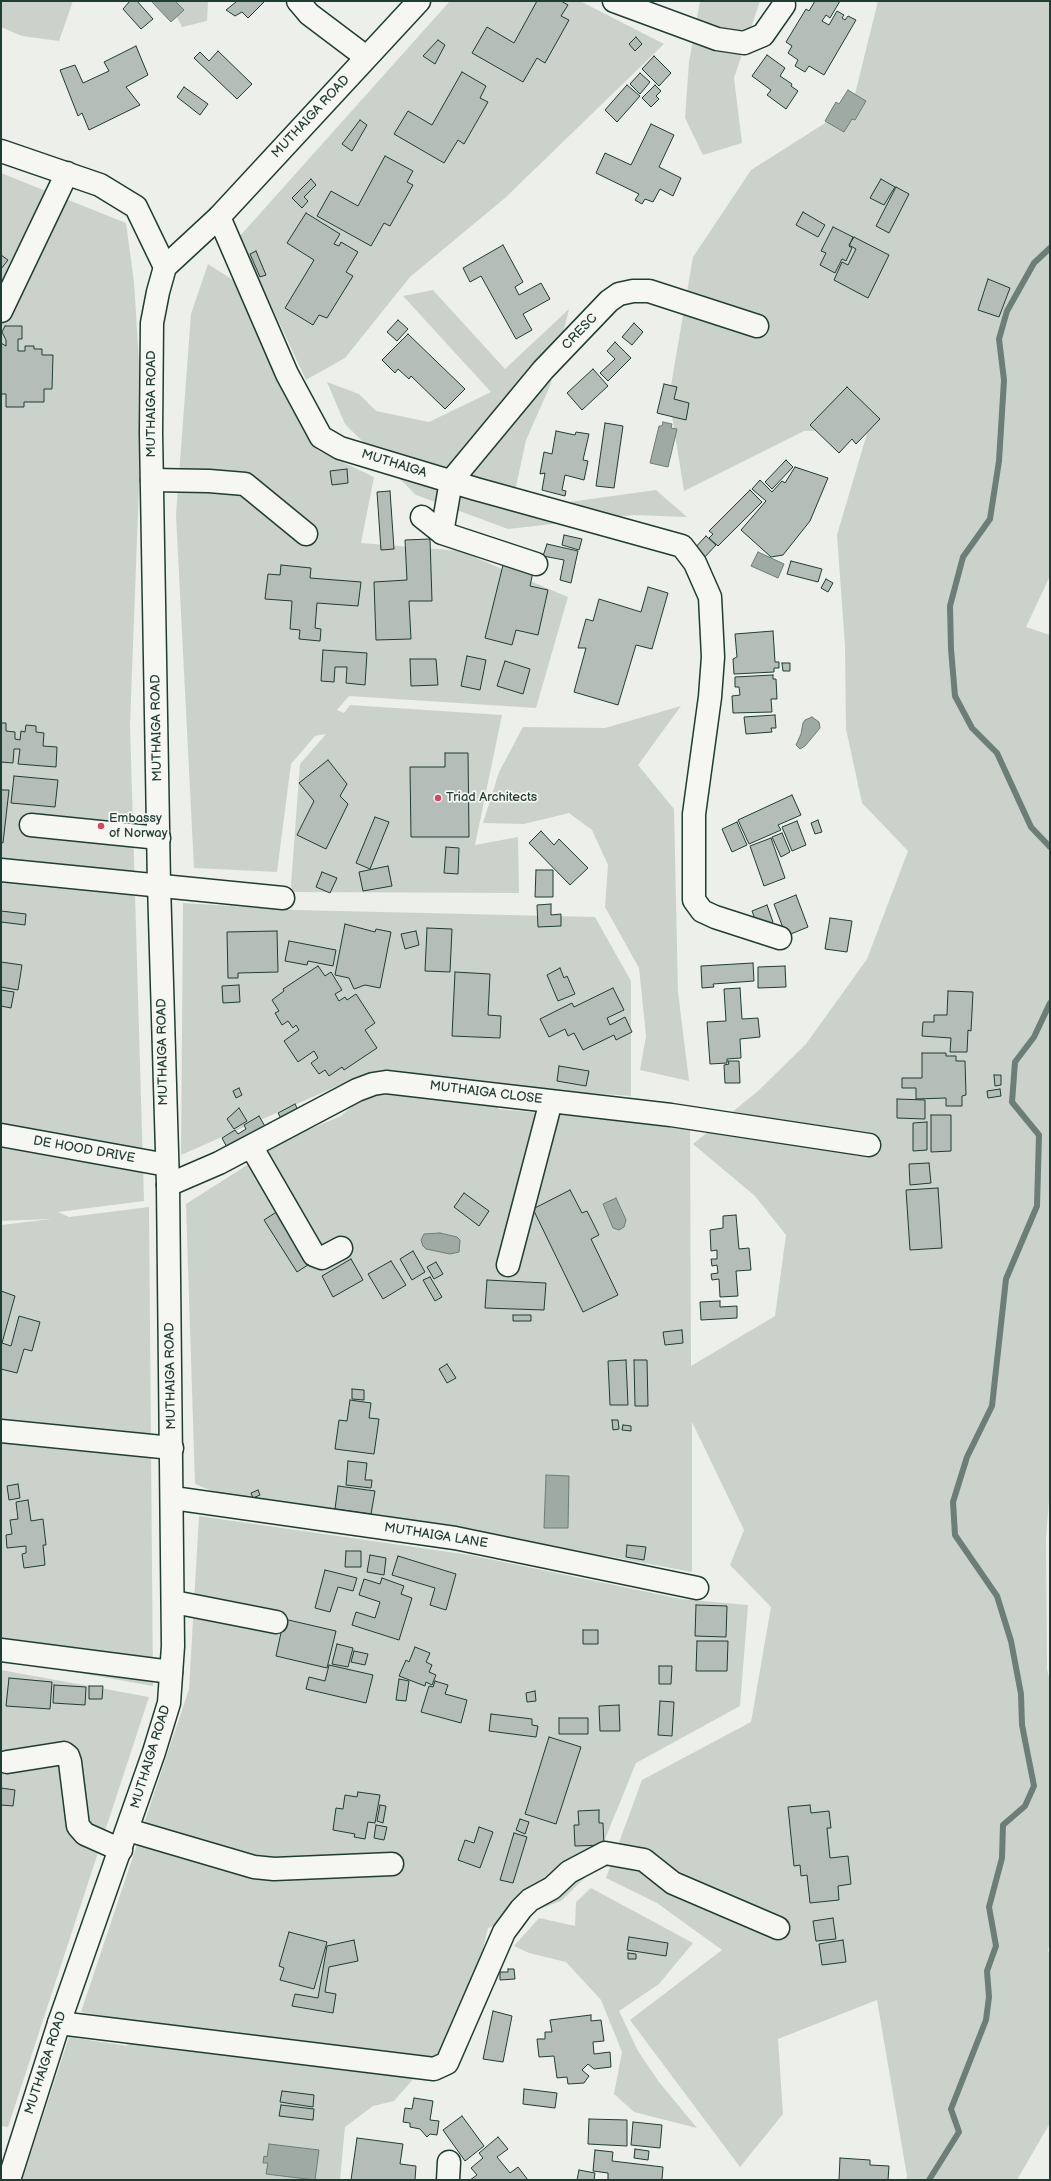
<!DOCTYPE html>
<style>
body{margin:0}
#map{position:relative;width:1051px;height:2181px;overflow:hidden;background:#edefea;font-family:"Balsamiq Sans",sans-serif}
canvas{display:block}
.frame{position:absolute;inset:0;border:2px solid #1f3d34;pointer-events:none}
</style>
<div id="map">
<canvas width="1051" height="2181"></canvas>
<div class="frame"></div>
</div>
<script>
const ctx = document.querySelector('canvas').getContext('2d');
ctx.lineJoin = 'round';
function paint(path, color) { ctx.fillStyle = color; ctx.fill(path, 'evenodd'); }
const toPath = rows => new Path2D(rows.map(r => 'M' + r).join(''));
function stroke(path, color, width, dash) { ctx.strokeStyle = color; ctx.lineWidth = width; ctx.lineCap = dash ? 'butt' : 'round'; ctx.setLineDash(dash || []); ctx.stroke(path); }
function label(font, color, halo, rows, align = 'center') {
  ctx.font = font + ' "Balsamiq Sans",sans-serif'; ctx.lineWidth = 3.5; ctx.setLineDash([]); ctx.textBaseline = 'middle'; ctx.strokeStyle = halo; ctx.fillStyle = color; for (const [text, x, y, turn = 0] of rows) {
    ctx.save(); ctx.translate(x, y); ctx.rotate((+turn || 0) * Math.PI / 180); ctx.textAlign = isNaN(turn) ? turn : align; if (halo) ctx.strokeText(text, 0, 0); ctx.fillText(text, 0, 0); ctx.restore();
  }
}
const green = toPath([
 [1,1,73,1,59,41,22,36,1,27],
 [169,1,208,1,207,21,182,27],
 [450,1,580,1,664,44,505,198,410,277,345,358,306,380,239,237],
 [700,1,760,1,734,78,742,143,703,155,685,118,689,62],
 [878,1,1050,1,1050,576,1026,627,1050,635,1050,1488,1046,1538,1047,1669,1050,1681,1050,1942,1048,1950,1050,1956,1050,2123,1017,2180,906,2180,907,2176,877,2000,778,2039,783,2114,740,2167,630,2020,722,1950,657,1903,606,1878,642,1780,751,1722,771,1607,730,1565,744,1530,692,1422,692,1572,457,1528,215,1492,195,1484,186,1204,291,1137,341,1116,382,1079,358,1077,181,1155,183,903,296,910,595,917,631,981,631,1096,505,1087,498,1109,690,1127,691,1366,775,1316,786,1235,755,1196,693,1144,758,1091,806,1044,867,959,908,851,862,803,846,729,845,646,837,535,868,430,804,431,684,491,669,397,693,257,751,170,852,106],
 [1,173,126,223,134,282,142,408,130,724,144,1201,58,1212,69,1217,149,1207,153,1686,1,1659,1,1225,51,1219,1,1221],
 [208,264,233,280,317,450,374,477,361,543,460,551,568,597,536,708,349,696,337,710,344,713,350,705,502,715,475,845,518,837,519,893,292,892,291,885,300,764,326,734,315,736,291,764,277,872,194,868,176,515,191,314],
 [433,290,505,369,569,309,550,386,526,440,511,510,656,490,687,517,634,515,508,529,416,495,345,424,327,382,359,394,376,411,429,422,491,392,403,296],
 [681,706,638,765,674,809,678,992,689,1081,640,1070,646,1036,639,968,605,907,608,865,592,830,569,813,524,824,483,823,499,772,523,727,605,728],
 [199,1516,470,1555,681,1599,748,1605,740,1706,636,1763,592,1871,561,1901,488,1928,453,2074,422,2069,394,2101,373,2106,345,2127,340,2180,22,2180,69,2037,128,2046,103,2016,81,2012,189,1689],
 [1,1670,149,1697,8,2127,1,2126],
 [591,1888,693,1943,659,1984,619,2011,638,2051,659,2082,697,2128,634,2112,614,2094,622,2052,601,2000,566,1962,529,1953,514,1946,539,1918,575,1926,576,1902]
]);
const water = toPath([
 [151,1,175,1,184,10,171,22,151,1],
 [848,90,866,101,855,120,852,119,844,132,825,121,836,102,839,104,848,90],
 [663,422,672,424,671,428,677,429,668,467,650,463,659,426,662,426,663,422],
 [758,552,784,564,778,578,751,566,758,552],
 [812,717,819,722,820,728,805,746,800,749,796,745,801,734,803,723,805,720,812,717],
 [616,1198,626,1220,624,1227,619,1230,613,1228,603,1204,616,1198],
 [440,1233,457,1237,460,1240,459,1252,450,1254,426,1249,423,1246,421,1240,424,1234,440,1233],
 [546,1475,569,1476,568,1528,544,1528,546,1475],
 [269,2144,319,2150,315,2180,266,2174,268,2163,263,2163,264,2156,267,2157,269,2144]
]);
const stream = toPath([
 [1050,248,1034,263,1007,311,999,339,1004,380,999,461,990,519,963,557,950,606,951,649,955,696,972,728,997,753,1031,827,1050,847],
 [929,2180,959,2132,951,2109,986,2020,989,1997,987,1971,996,1946,989,1907,1002,1858,1003,1825,1025,1806,1034,1786,1022,1725,1021,1694,1011,1641,997,1596,955,1535,953,1502,967,1457,992,1406,1006,1279,1037,1206,1039,1135,1012,1102,1015,1062,1034,1037,1050,1003]
]);
const building = toPath([
 [130,1,137,1,153,19,141,29,123,9,130,1],
 [235,1,265,1,248,18,242,12,235,16,226,10,236,2,235,1],
 [537,1,561,1,568,5,561,16,569,20,545,63,537,58,523,82,472,53,487,27,514,43,537,1],
 [815,1,840,1,830,18,826,15,822,21,829,25,837,11,844,15,842,18,845,20,848,16,856,20,824,75,809,66,805,72,795,66,798,60,788,53,792,46,786,42,806,9,809,11,815,1],
 [636,37,642,44,635,51,629,44,636,37],
 [438,40,445,45,435,64,423,56,438,40],
 [136,46,148,75,126,87,140,105,89,130,82,113,78,116,60,70,75,65,83,83,109,71,104,62,136,46],
 [218,51,252,84,237,99,194,58,200,52,209,61,218,51],
 [767,55,785,68,780,76,792,84,791,86,798,91,786,109,767,95,771,90,752,76,767,55],
 [654,56,671,73,659,86,642,69,654,56],
 [462,72,486,86,480,98,488,102,464,144,458,140,444,163,394,134,408,111,432,125,462,72],
 [640,73,650,82,640,94,630,84,640,73],
 [627,85,640,96,617,122,605,110,627,85],
 [655,85,661,91,656,96,659,99,651,107,642,98,655,85],
 [184,87,208,104,200,115,177,97,184,87],
 [360,120,367,125,352,151,342,144,360,120],
 [651,124,674,135,659,167,681,178,673,196,660,189,653,202,645,199,642,204,635,200,639,194,596,173,605,153,631,165,651,124],
 [385,156,413,171,407,182,413,185,390,226,384,223,371,246,317,216,331,191,358,206,385,156],
 [311,179,316,185,304,197,308,201,302,208,292,198,311,179],
 [881,179,895,187,884,205,870,198,881,179],
 [896,187,909,194,889,233,876,226,896,187],
 [803,212,825,225,818,237,796,225,803,212],
 [306,213,340,234,334,244,339,246,341,242,358,252,346,272,353,276,327,318,319,315,313,325,285,308,314,260,287,243,306,213],
 [833,227,853,237,849,246,852,248,846,261,842,259,835,273,820,265,826,253,821,251,833,227],
 [854,237,889,255,868,298,834,280,842,262,848,265,856,249,849,245,854,237],
 [503,245,523,282,515,287,519,295,541,283,550,299,523,314,532,330,516,339,481,276,470,282,463,268,503,245],
 [256,251,266,275,260,277,250,254,256,251],
 [1,255,8,260,1,269,1,255],
 [988,279,1010,288,999,317,978,310,988,279],
 [398,320,408,329,397,341,387,332,398,320],
 [634,323,643,332,632,345,622,337,634,323],
 [5,326,22,326,22,339,18,339,18,351,25,351,25,346,34,346,34,349,42,349,42,355,53,355,52,389,44,389,44,402,24,402,24,407,6,407,6,394,1,394,1,343,6,346,6,340,2,332,5,326],
 [408,334,465,389,445,409,411,376,409,379,398,369,395,373,382,360,408,334],
 [615,342,631,358,608,381,600,373,615,359,607,351,615,342],
 [593,369,608,386,582,410,567,393,593,369],
 [664,384,677,387,674,399,689,403,686,420,657,413,664,384],
 [847,387,880,419,856,444,852,439,839,453,810,425,847,387],
 [605,423,623,426,614,488,596,486,605,423],
 [556,431,575,435,576,432,589,434,583,460,588,461,584,480,565,475,562,490,566,491,565,496,542,490,545,473,540,474,544,452,552,454,556,431],
 [786,460,793,467,772,489,765,482,786,460],
 [795,467,828,478,810,521,783,555,771,557,741,530,766,501,752,489,760,480,772,492,782,481,785,483,795,467],
 [347,469,348,483,332,485,330,471,347,469],
 [750,490,762,502,718,546,709,538,713,534,709,531,750,490],
 [390,491,394,549,381,550,377,492,390,491],
 [564,535,582,539,579,550,562,545,564,535],
 [706,536,716,545,703,559,693,550,706,536],
 [430,539,432,601,409,601,411,639,376,640,374,582,407,580,405,540,430,539],
 [547,544,578,551,571,583,560,580,564,560,543,556,547,544],
 [791,561,822,569,818,582,787,574,791,561],
 [281,565,311,568,310,578,361,582,358,606,317,603,315,628,321,629,320,641,299,639,300,630,290,629,292,601,265,599,268,574,280,575,281,565],
 [503,565,533,572,530,586,548,590,538,635,516,630,512,645,485,638,503,565],
 [826,579,833,583,828,592,821,588,826,579],
 [648,587,668,593,652,649,636,645,618,705,574,692,586,648,578,648,586,619,593,621,599,599,641,612,648,587],
 [773,631,775,662,779,662,779,668,774,668,774,672,734,674,733,659,737,657,735,634,773,631],
 [323,650,367,653,365,685,346,683,347,667,335,667,334,682,321,681,323,650],
 [467,656,486,660,480,690,461,686,467,656],
 [410,659,436,659,438,685,411,686,410,659],
 [505,661,530,669,523,694,497,686,505,661],
 [782,663,790,663,790,671,783,671,782,663],
 [773,675,773,679,776,679,777,699,771,699,772,712,733,713,732,696,740,695,739,687,735,687,735,677,773,675],
 [775,715,776,728,771,728,772,732,746,734,744,717,775,715],
 [1,723,6,723,6,731,15,732,15,739,20,740,21,731,25,732,26,725,36,726,36,732,44,733,43,746,57,747,56,767,18,764,20,749,14,749,13,763,1,762,1,723],
 [445,753,468,753,469,837,411,837,410,767,445,767,445,753],
 [328,760,347,784,340,796,348,804,326,849,297,835,314,801,299,783,328,760],
 [14,776,58,780,55,807,11,803,14,776],
 [1,790,9,790,3,843,1,842,1,790],
 [792,795,801,815,778,825,781,830,749,844,738,820,792,795],
 [375,817,389,822,370,869,356,863,375,817],
 [818,820,822,832,815,834,811,823,818,820],
 [797,821,806,845,792,851,782,827,797,821],
 [737,822,747,845,732,852,722,829,737,822],
 [541,831,554,845,559,839,588,868,570,885,529,843,541,831],
 [782,833,790,852,781,857,772,837,782,833],
 [771,838,785,878,764,886,750,846,771,838],
 [446,847,459,848,458,874,444,873,446,847],
 [388,866,392,886,363,891,359,872,388,866],
 [536,870,553,870,553,897,535,897,536,870],
 [322,872,337,878,330,893,316,887,322,872],
 [796,895,808,927,786,936,774,904,796,895],
 [551,904,551,915,561,914,561,926,538,927,537,905,551,904],
 [767,905,773,922,758,927,752,911,767,905],
 [1,911,26,914,25,925,1,922,1,911],
 [830,918,852,921,847,952,825,949,830,918],
 [345,924,375,932,376,929,391,932,380,988,365,985,354,989,349,978,335,975,345,924],
 [427,928,452,929,450,972,425,971,427,928],
 [277,931,278,972,238,973,238,978,228,978,227,932,277,931],
 [416,931,419,945,405,949,401,934,416,931],
 [289,941,336,950,333,966,308,961,307,965,285,961,289,941],
 [1,962,22,965,18,990,1,987,1,962],
 [753,963,754,981,713,984,714,987,702,988,701,966,753,963],
 [318,966,325,976,331,972,342,990,335,994,339,1001,345,997,347,1000,356,994,375,1023,365,1030,377,1048,344,1070,342,1067,329,1076,325,1070,319,1074,311,1063,318,1058,314,1051,298,1062,284,1041,299,1030,296,1025,293,1028,288,1021,282,1025,275,1013,279,1011,272,1000,284,991,283,989,318,966],
 [785,966,786,987,758,988,758,967,785,966],
 [560,968,564,978,567,976,575,994,558,1001,547,975,560,968],
 [455,972,490,974,488,1015,501,1016,500,1038,452,1036,455,972],
 [239,985,240,1002,223,1003,222,986,239,985],
 [613,988,624,1010,607,1018,610,1025,625,1017,632,1032,616,1040,614,1035,583,1050,574,1033,568,1036,565,1029,549,1037,540,1019,572,1003,574,1007,613,988],
 [740,988,742,1019,758,1018,760,1037,740,1039,741,1058,727,1059,727,1063,710,1064,707,1022,726,1021,724,989,740,988],
 [1,990,14,992,11,1008,1,1006,1,990],
 [948,991,973,992,971,1031,968,1030,967,1052,950,1052,951,1038,922,1036,923,1022,934,1022,934,1015,947,1015,948,991],
 [922,1053,946,1053,946,1056,956,1056,956,1061,965,1061,966,1095,962,1096,962,1106,946,1106,946,1098,916,1099,916,1088,902,1088,902,1078,922,1078,922,1053],
 [728,1061,739,1061,740,1083,725,1083,724,1065,729,1064,728,1061],
 [559,1066,589,1071,586,1086,557,1081,559,1066],
 [994,1075,1001,1075,1001,1085,995,1086,994,1075],
 [239,1088,242,1095,236,1098,233,1091,239,1088],
 [1000,1089,1001,1096,988,1098,987,1091,1000,1089],
 [897,1099,925,1100,925,1119,897,1118,897,1099],
 [295,1104,301,1116,284,1124,278,1113,295,1104],
 [239,1108,247,1121,234,1129,227,1119,239,1108],
 [931,1115,951,1115,951,1151,931,1152,931,1115],
 [259,1116,269,1133,231,1155,222,1138,235,1130,238,1134,246,1129,244,1125,259,1116],
 [927,1122,927,1150,913,1151,913,1123,927,1122],
 [929,1163,931,1183,910,1185,909,1164,929,1163],
 [938,1188,942,1248,910,1250,906,1190,938,1188],
 [570,1190,582,1213,587,1211,599,1235,591,1239,618,1295,583,1312,533,1209,570,1190],
 [464,1193,489,1211,479,1226,454,1207,464,1193],
 [278,1211,311,1263,297,1272,264,1220,278,1211],
 [736,1215,739,1249,749,1248,751,1270,736,1271,738,1296,720,1297,719,1279,712,1280,711,1274,718,1273,717,1265,712,1266,711,1259,717,1259,717,1250,711,1251,710,1230,723,1228,723,1216,736,1215],
 [413,1251,425,1272,412,1280,400,1259,413,1251],
 [351,1259,363,1280,333,1297,322,1276,351,1259],
 [391,1261,406,1285,383,1299,368,1274,391,1261],
 [436,1262,443,1274,434,1279,427,1267,436,1262],
 [430,1277,442,1297,435,1301,423,1280,430,1277],
 [487,1280,546,1283,544,1310,485,1308,487,1280],
 [1,1291,15,1296,2,1343,11,1346,19,1316,40,1322,32,1351,24,1349,17,1373,1,1369,1,1291],
 [720,1301,720,1307,737,1306,737,1318,701,1320,700,1302,720,1301],
 [513,1315,531,1315,531,1321,513,1321,513,1315],
 [682,1330,683,1343,665,1345,663,1332,682,1330],
 [626,1360,628,1405,610,1405,608,1361,626,1360],
 [634,1360,647,1360,648,1406,635,1406,634,1360],
 [447,1364,456,1378,447,1383,439,1369,447,1364],
 [352,1389,364,1390,364,1400,352,1399,352,1389],
 [350,1400,371,1403,369,1418,379,1419,374,1454,335,1449,339,1420,347,1421,350,1400],
 [612,1420,618,1420,619,1429,613,1430,612,1420],
 [623,1425,631,1426,631,1431,622,1430,623,1425],
 [348,1461,367,1463,365,1480,372,1480,371,1488,346,1485,348,1461],
 [18,1484,20,1498,9,1500,7,1486,18,1484],
 [338,1486,375,1491,371,1514,335,1509,338,1486],
 [258,1490,260,1495,253,1498,251,1493,258,1490],
 [28,1500,31,1521,43,1519,46,1545,43,1545,45,1565,24,1568,22,1554,26,1553,26,1546,7,1548,6,1535,12,1534,10,1520,18,1519,16,1502,28,1500],
 [627,1545,646,1547,644,1560,626,1557,627,1545],
 [346,1551,361,1551,361,1567,345,1567,346,1551],
 [370,1555,386,1558,384,1575,367,1572,370,1555],
 [398,1556,456,1574,446,1610,430,1605,435,1588,392,1575,398,1556],
 [325,1570,357,1578,353,1591,338,1587,330,1612,315,1608,325,1570],
 [382,1578,404,1586,401,1594,412,1598,399,1640,352,1625,356,1612,375,1618,380,1602,359,1595,364,1579,380,1584,382,1578],
 [696,1605,727,1606,726,1637,695,1636,696,1605],
 [284,1619,336,1631,327,1668,276,1656,284,1619],
 [583,1630,598,1630,598,1644,583,1644,583,1630],
 [697,1641,728,1641,727,1671,696,1671,697,1641],
 [337,1644,353,1648,348,1667,332,1664,337,1644],
 [415,1647,430,1653,426,1662,432,1665,429,1672,436,1675,432,1685,426,1682,425,1686,399,1676,406,1660,409,1662,415,1647],
 [354,1651,368,1654,365,1665,351,1662,354,1651],
 [329,1665,373,1675,366,1703,306,1689,309,1677,325,1681,329,1665],
 [659,1666,672,1666,671,1684,659,1684,659,1666],
 [9,1678,52,1682,50,1709,6,1706,9,1678],
 [399,1679,409,1681,406,1701,396,1700,399,1679],
 [435,1681,448,1685,445,1694,467,1700,461,1723,421,1712,429,1686,433,1687,435,1681],
 [54,1685,86,1687,85,1705,53,1703,54,1685],
 [89,1686,103,1686,102,1699,89,1699,89,1686],
 [535,1691,536,1701,527,1702,526,1693,535,1691],
 [660,1701,674,1702,672,1736,658,1735,660,1701],
 [619,1705,620,1731,600,1731,599,1706,619,1705],
 [491,1714,532,1719,532,1725,538,1726,536,1737,489,1731,491,1714],
 [559,1718,588,1718,588,1734,559,1734,559,1718],
 [549,1737,581,1747,556,1824,525,1814,549,1737],
 [1,1788,15,1790,13,1806,1,1805,1,1788],
 [358,1792,380,1795,375,1823,368,1822,365,1839,354,1837,355,1834,333,1830,336,1808,343,1809,345,1795,357,1797,358,1792],
 [380,1805,386,1806,383,1823,377,1821,380,1805],
 [810,1805,811,1813,829,1811,831,1828,827,1828,830,1858,848,1856,851,1884,838,1886,839,1900,810,1903,807,1875,801,1876,800,1865,794,1866,788,1807,810,1805],
 [599,1810,599,1823,603,1823,604,1845,575,1846,574,1825,579,1825,578,1811,599,1810],
 [520,1819,529,1822,525,1834,516,1830,520,1819],
 [376,1825,387,1827,384,1840,374,1838,376,1825],
 [479,1827,493,1832,480,1868,458,1860,465,1840,474,1843,479,1827],
 [514,1833,527,1837,513,1883,500,1880,514,1833],
 [833,1918,836,1939,816,1941,813,1921,833,1918],
 [289,1932,327,1942,314,1989,280,1980,284,1968,279,1966,289,1932],
 [629,1937,668,1943,666,1956,627,1950,629,1937],
 [354,1940,358,1961,329,1967,325,1992,336,1994,333,2013,292,2006,295,1994,318,1998,327,1946,354,1940],
 [843,1940,846,1962,822,1965,819,1944,843,1940],
 [628,1953,636,1954,636,1959,628,1959,628,1953],
 [508,1969,514,1969,515,1979,500,1980,500,1972,508,1972,508,1969],
 [493,2011,512,2016,503,2062,483,2059,493,2011],
 [591,2015,591,2021,601,2020,604,2041,593,2042,594,2054,610,2052,611,2067,594,2069,588,2064,582,2070,589,2076,584,2083,568,2084,567,2077,557,2078,554,2056,539,2057,537,2039,545,2039,545,2032,552,2032,550,2020,591,2015],
 [524,2089,557,2093,555,2108,523,2104,524,2089],
 [282,2091,314,2095,313,2107,280,2102,282,2091],
 [414,2098,433,2101,430,2120,439,2121,437,2135,430,2134,427,2137,420,2129,410,2127,410,2123,403,2122,405,2108,412,2109,414,2098],
 [281,2105,314,2109,313,2120,279,2116,281,2105],
 [462,2116,484,2146,465,2161,443,2130,462,2116],
 [589,2119,627,2120,627,2146,588,2144,589,2119],
 [633,2122,662,2125,660,2148,631,2145,633,2122],
 [498,2137,508,2149,497,2157,510,2173,518,2167,528,2180,470,2180,477,2175,471,2168,483,2158,479,2153,498,2137],
 [357,2138,403,2144,400,2164,416,2166,415,2180,351,2180,357,2138],
 [635,2149,649,2151,648,2160,634,2158,635,2149],
 [595,2150,613,2152,612,2161,663,2167,662,2180,608,2180,608,2173,593,2171,595,2150],
 [840,2158,870,2160,870,2165,889,2166,888,2180,839,2180,840,2158],
 [579,2170,595,2173,594,2180,577,2180,579,2170]
]);
const minor = toPath([
 [298,1,309,14,366,57],
 [614,1,717,39,744,43,763,35,784,5],
 [1,151,100,185,136,207,165,267],
 [219,217,287,374,321,437,340,448,476,489,682,546,695,563,710,597,713,657,710,697,694,814,694,900,702,911,715,917,780,938],
 [1,311,67,173],
 [152,480,209,481,245,484,306,534],
 [422,517,442,533,451,481,543,370,609,301,619,294,633,291,649,291,757,326],
 [442,533,536,564],
 [31,825,159,838],
 [1,870,283,898],
 [1,1135,167,1165],
 [251,1146,314,1255,322,1258,341,1248],
 [168,1185,219,1163,357,1090,373,1084,386,1082,671,1115,869,1145],
 [508,1265,551,1101],
 [1,1431,172,1448],
 [173,1498,455,1538,697,1588],
 [174,1602,276,1622],
 [1,1650,171,1672],
 [7,1762,64,1753,68,1756,70,1762,78,1826,85,1834,121,1850],
 [128,1830,254,1867,274,1869,392,1864],
 [59,2023,434,2069,447,2063,504,1932,521,1909,530,1900,552,1888,569,1872,605,1853,644,1860,673,1883,778,1928],
 [448,2180,449,2162]
]);
const major = toPath([
 [9,2180,59,2023,154,1752,169,1703,173,1646,168,1185,159,884,151,433,152,323,158,292,165,267,219,217,419,1]
]);
const markers = [
 [438,798,4,"#d1495b"],
 [101,826,4,"#d1495b"]
];
const streetNames = [
 ["MUTHAIGA ROAD",311,117,-47],
 ["CRESC",580,332,-46],
 ["MUTHAIGA ROAD",152,404,-90],
 ["MUTHAIGA",394,464,17],
 ["MUTHAIGA ROAD",157,728,-91],
 ["MUTHAIGA ROAD",163,1052,-91],
 ["MUTHAIGA CLOSE",486,1093,7],
 ["DE HOOD DRIVE",84,1150,10],
 ["MUTHAIGA ROAD",171,1376,-91],
 ["MUTHAIGA LANE",436,1536,9],
 ["MUTHAIGA ROAD",151,1757,-73],
 ["MUTHAIGA ROAD",46,2063,-72]
];
const poiNames = [
 ["Triad Architects",446,798],
 ["Embassy",109,819],
 ["of Norway",109,834]
];
paint(green, '#cbd2cc');
paint(water, '#9faaa4');
stroke(water, '#6c7e77', 1);
stroke(stream, '#6c7e77', 6);
paint(building, '#b4bdb8');
stroke(building, '#1f3d34', 1);
stroke(minor, '#1f3d34', 25);
stroke(major, '#1f3d34', 25);
stroke(minor, '#f6f6f2', 22);
stroke(major, '#f6f6f2', 22);
for (const [x, y, r, color] of markers) { const dot = new Path2D(); dot.arc(x, y, r, 0, 2 * Math.PI); ctx.fillStyle = color; ctx.fill(dot); stroke(dot, '#f6f6f2', 1.5); }
label('13px', '#1f3d34', '#f6f6f2', streetNames);
label('13px', '#1f3d34', '#f6f6f2', poiNames, 'left');
</script>
